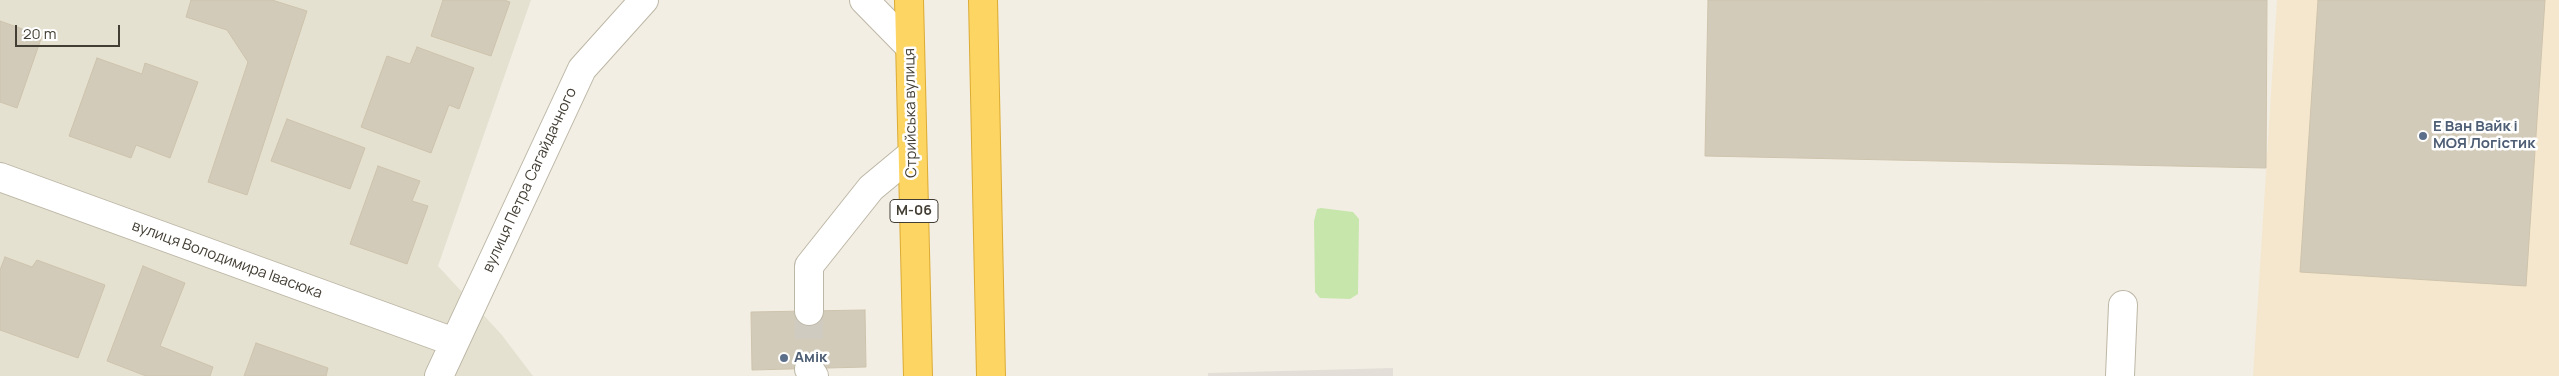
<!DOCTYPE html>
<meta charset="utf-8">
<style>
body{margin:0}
#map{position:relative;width:2559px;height:376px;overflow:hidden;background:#f2eee3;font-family:Manrope,sans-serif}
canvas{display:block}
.scale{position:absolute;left:15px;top:25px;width:105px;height:22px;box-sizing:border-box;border:2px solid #433e34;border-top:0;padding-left:6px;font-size:15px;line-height:18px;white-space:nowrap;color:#433e34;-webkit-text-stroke:4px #fff;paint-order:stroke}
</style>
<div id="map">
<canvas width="2559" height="376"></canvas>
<div class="scale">20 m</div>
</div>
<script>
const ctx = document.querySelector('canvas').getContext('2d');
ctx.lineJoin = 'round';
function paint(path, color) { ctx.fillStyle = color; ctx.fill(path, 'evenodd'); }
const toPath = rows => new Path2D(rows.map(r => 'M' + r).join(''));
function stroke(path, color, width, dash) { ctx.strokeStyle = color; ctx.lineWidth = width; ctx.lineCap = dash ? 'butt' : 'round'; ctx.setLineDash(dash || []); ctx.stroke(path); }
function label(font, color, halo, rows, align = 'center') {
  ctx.font = font + ' Manrope,sans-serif'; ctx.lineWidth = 5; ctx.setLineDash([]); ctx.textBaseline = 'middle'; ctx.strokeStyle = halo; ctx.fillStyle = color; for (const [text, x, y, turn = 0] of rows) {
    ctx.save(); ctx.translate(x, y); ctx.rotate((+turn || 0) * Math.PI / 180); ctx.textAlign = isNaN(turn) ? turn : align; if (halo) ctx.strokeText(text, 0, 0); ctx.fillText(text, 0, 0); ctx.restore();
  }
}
const residential = toPath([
 [0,0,531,0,438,266,501,334,533,376,0,376]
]);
const commercial = toPath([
 [2277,0,2559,0,2559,376,2253,376]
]);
const industrial = toPath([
 [1393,368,1393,376,1208,376,1208,373]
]);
const green = toPath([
 [1321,208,1353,212,1359,219,1358,294,1350,299,1320,298,1315,292,1314,221,1317,209]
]);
const building = toPath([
 [191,0,272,0,307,11,247,195,208,182,248,62,227,30,186,17,191,0],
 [443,0,504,0,510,2,491,56,431,36,443,0],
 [1708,0,2267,0,2266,168,1705,156,1708,0],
 [2318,0,2545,0,2526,286,2300,272,2318,0],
 [0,21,42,36,17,108,0,102,0,21],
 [417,47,474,68,459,109,449,105,431,153,361,127,387,56,410,64,417,47],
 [97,58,142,74,145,63,198,82,170,158,136,145,131,158,69,136,97,58],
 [287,119,365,148,350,189,271,161,287,119],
 [378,166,420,181,412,201,428,206,407,264,350,244,378,166],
 [5,257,32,267,37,260,105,285,78,358,0,330,0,270,5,257],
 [143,266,185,283,160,346,213,367,210,376,146,376,107,361,143,266],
 [865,310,866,367,752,370,751,312,865,310],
 [256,343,328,368,326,376,244,376,256,343]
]);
const minorTunnel = toPath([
 [809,311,809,369]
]);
const minor = toPath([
 [864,0,910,47],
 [0,177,454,342],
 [809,311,809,266,871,188,912,154],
 [809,369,814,376],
 [439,376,582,69,644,0],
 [2120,376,2123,305]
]);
const highway = toPath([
 [909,0,918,376],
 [983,0,991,376]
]);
const markers = [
 [2423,136,5,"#5c6f8a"],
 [784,358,5,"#5c6f8a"]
];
const shields = [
 [914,211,48]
];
const shieldNames = [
 ["М-06",914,211]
];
const streetNames = [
 ["Стрийська вулиця",911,113,-91],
 ["вулиця Петра Сагайдачного",530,180,-65],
 ["вулиця Володимира Івасюка",227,260,20]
];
const serviceNames = [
 ["Е Ван Вайк і",2433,127],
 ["МОЯ Логістик",2433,144],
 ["Амік",794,358]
];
paint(residential, '#e5e1d1');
paint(commercial, '#f4e7ce');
paint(industrial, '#e3dfd8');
paint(green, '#c7e6ac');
paint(building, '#d3cbb9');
stroke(building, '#cec3ac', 1);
stroke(minorTunnel, '#cfcbc0', 28, [28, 14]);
stroke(minor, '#bdb7a6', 30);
stroke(highway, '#dcab33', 30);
stroke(minor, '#fff', 28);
stroke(highway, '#fdd563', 28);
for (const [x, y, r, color] of markers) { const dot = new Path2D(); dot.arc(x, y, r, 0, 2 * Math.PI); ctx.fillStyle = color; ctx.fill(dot); stroke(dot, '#fff', 2); }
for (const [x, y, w] of shields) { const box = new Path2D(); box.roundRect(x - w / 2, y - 11.5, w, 23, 4); ctx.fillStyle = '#fff'; ctx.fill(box); stroke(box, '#433e34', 1); }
label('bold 14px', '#433e34', null, shieldNames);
label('15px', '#433e34', '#fff', streetNames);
label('bold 15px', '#4e5e75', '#fff', serviceNames, 'left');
</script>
